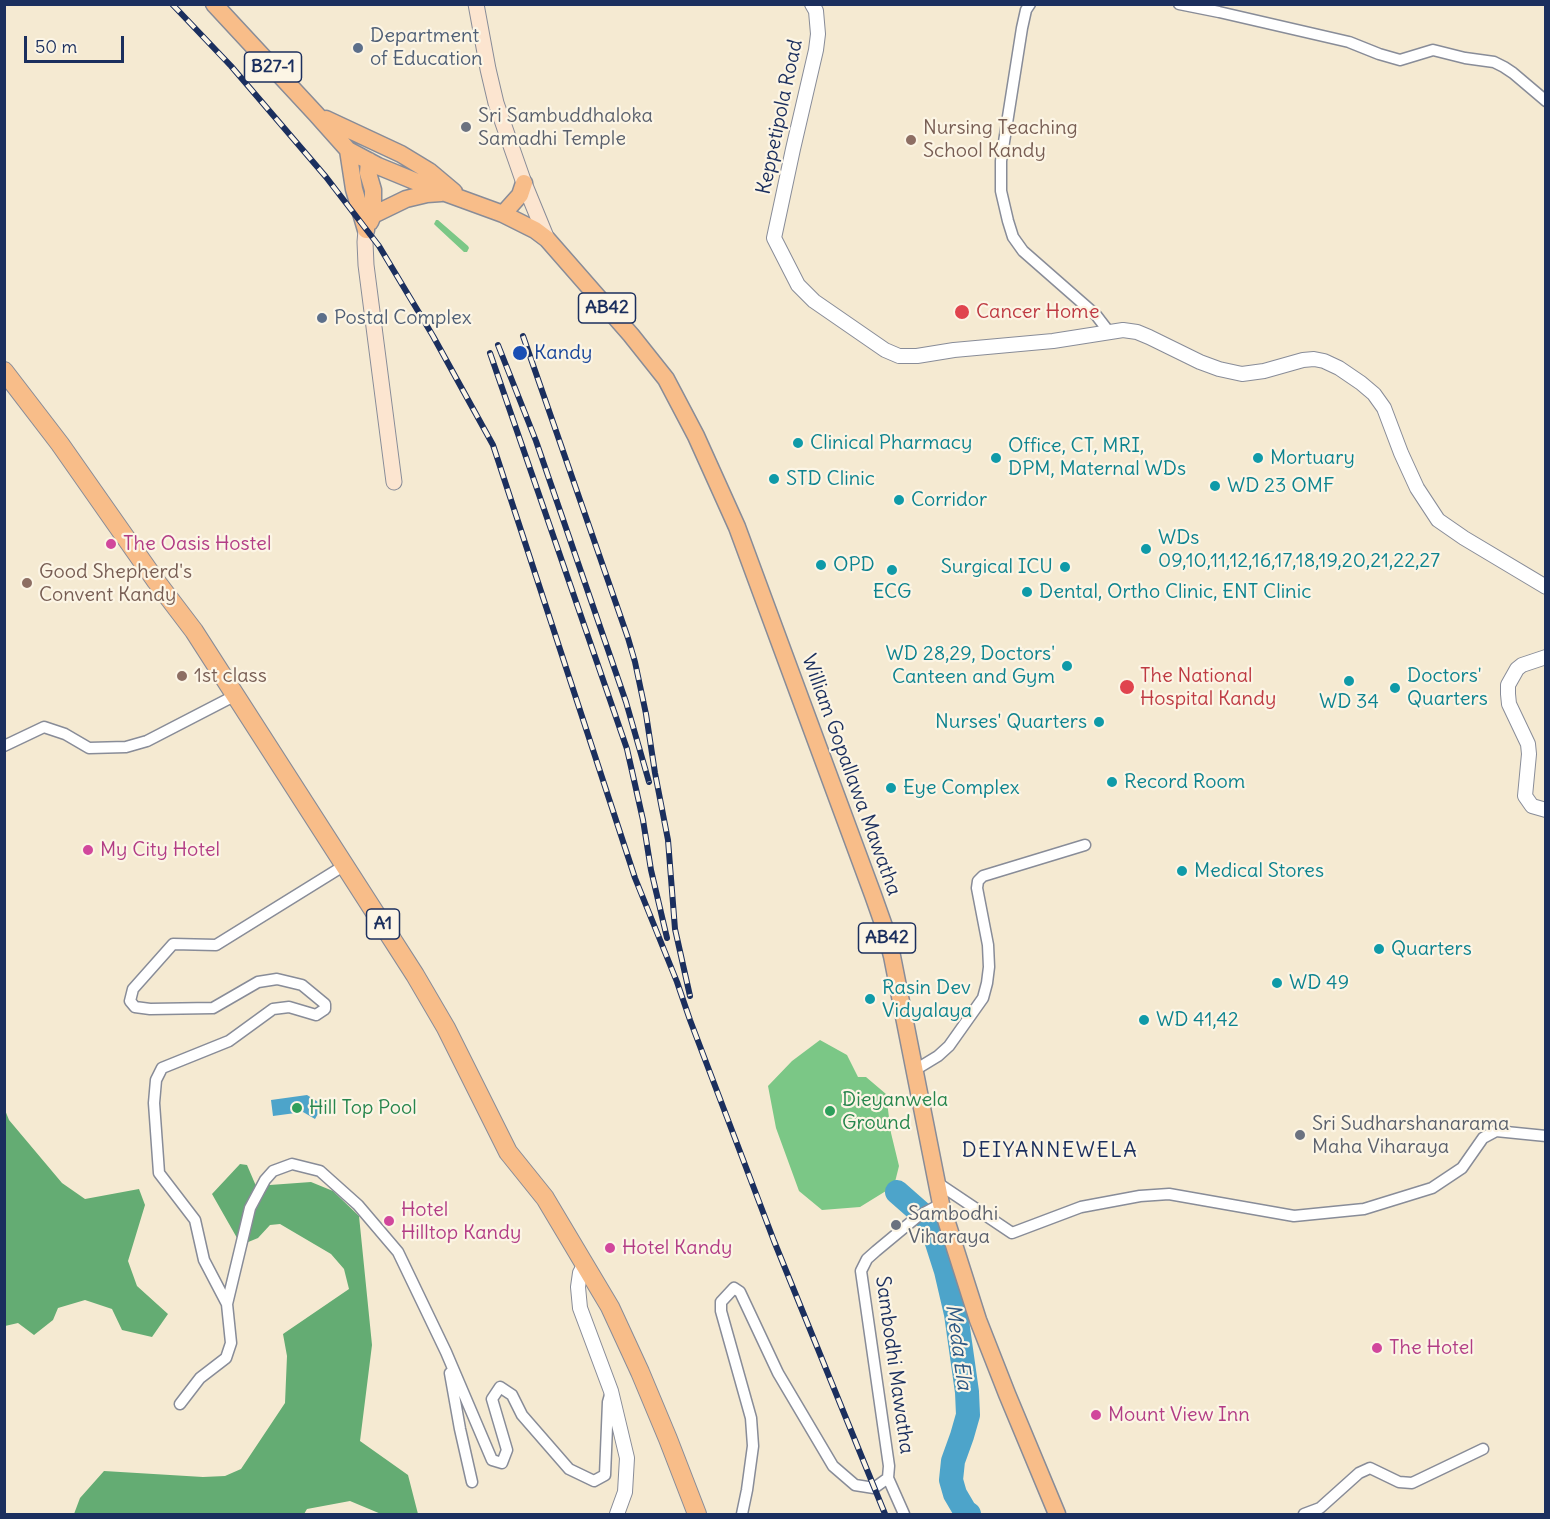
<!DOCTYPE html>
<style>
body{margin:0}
#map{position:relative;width:1550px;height:1519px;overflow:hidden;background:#f5ead2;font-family:Delius,sans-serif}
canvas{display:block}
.frame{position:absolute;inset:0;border:6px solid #1b2f5e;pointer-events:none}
.scale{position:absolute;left:24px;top:36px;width:100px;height:27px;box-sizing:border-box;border:3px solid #1b2f5e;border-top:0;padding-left:8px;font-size:18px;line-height:21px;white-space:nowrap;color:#1b2f5e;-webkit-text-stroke:4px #fcf5e5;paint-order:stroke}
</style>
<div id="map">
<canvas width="1550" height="1519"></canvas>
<div class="frame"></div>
<div class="scale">50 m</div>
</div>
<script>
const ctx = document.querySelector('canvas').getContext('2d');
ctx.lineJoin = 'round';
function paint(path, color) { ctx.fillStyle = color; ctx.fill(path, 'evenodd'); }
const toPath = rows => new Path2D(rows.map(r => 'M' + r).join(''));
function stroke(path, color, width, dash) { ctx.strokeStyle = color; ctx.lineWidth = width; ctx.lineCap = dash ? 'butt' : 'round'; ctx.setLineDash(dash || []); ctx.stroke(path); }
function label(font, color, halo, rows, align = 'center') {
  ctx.font = font + ' Delius,sans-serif'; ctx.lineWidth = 4.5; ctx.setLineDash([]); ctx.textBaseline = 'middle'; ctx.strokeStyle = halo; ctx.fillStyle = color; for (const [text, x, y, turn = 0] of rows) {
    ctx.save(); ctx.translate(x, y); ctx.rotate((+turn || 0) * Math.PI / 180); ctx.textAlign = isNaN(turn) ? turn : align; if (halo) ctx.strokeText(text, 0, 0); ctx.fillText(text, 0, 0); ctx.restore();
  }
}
const green = toPath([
 [436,220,438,220,468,246,469,248,467,252,464,252,436,226,434,224],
 [820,1040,847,1055,858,1077,866,1077,886,1094,891,1133,899,1166,894,1186,860,1207,822,1210,799,1191,776,1128,768,1086,792,1061]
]);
const forest = toPath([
 [5,1110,9,1120,62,1183,85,1199,139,1189,145,1205,128,1261,137,1286,168,1314,152,1337,122,1330,112,1309,85,1300,58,1308,53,1320,34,1335,18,1323,5,1326],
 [240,1164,247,1165,256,1186,311,1182,333,1191,359,1216,372,1345,360,1441,408,1475,418,1514,381,1514,350,1501,307,1509,304,1514,74,1514,80,1498,104,1471,203,1477,225,1476,241,1469,285,1403,287,1356,283,1334,349,1289,344,1269,331,1254,280,1224,270,1225,258,1238,241,1245,212,1194]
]);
const water = toPath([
 [307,1095,323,1105,315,1119,303,1112,273,1116,271,1100]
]);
const river = toPath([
 [897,1192,930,1221,946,1271,956,1314,967,1392,968,1415,962,1436,953,1461,951,1480,955,1494,965,1511,969,1514]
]);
const minor = toPath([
 [1030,4,1026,10,1022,28,1001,161,1001,191,1008,221,1013,237,1023,251,1096,315,1109,332],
 [1179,4,1219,12,1349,42,1379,54,1400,60,1433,50,1465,58,1494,62,1504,67,1513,73,1546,101],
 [4,746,44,727,65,734,89,748,126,747,147,741,236,695],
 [915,1070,938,1056,949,1046,983,998,987,983,989,967,988,945,977,888,978,881,983,876,1085,845],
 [936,1182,1012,1233,1081,1207,1140,1196,1169,1194,1294,1216,1364,1209,1432,1188,1462,1168,1483,1138,1496,1131,1546,1136],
 [227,1304,250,1208,265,1180,273,1171,292,1164,320,1171,358,1205,398,1252,446,1352,492,1460,502,1463,507,1450,492,1399,500,1387,512,1395,522,1415,569,1469,594,1481,605,1475,608,1402,610,1395],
 [450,1373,460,1429,472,1482],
 [180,1404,200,1378,226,1358,231,1343,227,1304,204,1260,195,1220,159,1173,154,1103,156,1080,162,1068,229,1041,273,1009,289,1007,316,1015,325,1009,325,1004,302,985,277,979,258,982,213,1008,150,1009,135,1007,130,1001,133,989,173,944,216,945,345,865],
 [888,1478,904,1514],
 [742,1514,747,1490,753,1446,751,1418,721,1311,721,1302,734,1288,740,1292,778,1373,833,1466,855,1485,874,1488,888,1478,889,1466,861,1271,867,1259,876,1251,917,1217,941,1204],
 [1304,1514,1320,1508,1359,1473,1370,1468,1399,1482,1412,1483,1483,1449]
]);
const tertiary = toPath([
 [812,4,816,11,818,34,816,50,793,149,774,238,798,285,814,301,885,350,899,356,917,356,954,350,1053,341,1123,330,1137,332,1149,337,1200,362,1219,369,1242,374,1264,371,1303,360,1314,359,1324,361,1339,368,1361,383,1374,394,1384,408,1401,453,1417,488,1438,520,1464,538,1546,587],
 [1546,657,1522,665,1517,669,1508,685,1508,694,1509,704,1528,744,1529,754,1525,796,1532,806,1546,810],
 [585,1264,580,1273,578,1287,580,1308,611,1391,627,1458,625,1492,617,1514]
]);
const secondary = toPath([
 [476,4,488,69,496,103,524,183,547,239],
 [366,230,365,242,366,265,394,482]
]);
const primary = toPath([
 [214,4,316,114,348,150,378,166,429,187,503,214,535,230,547,239,631,335,666,379,696,436,737,527,873,895,885,929,892,956,941,1204,978,1320,1007,1394,1057,1514],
 [326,119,401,154,429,171,454,192],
 [348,150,354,189,366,230],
 [369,161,368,173,373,190,373,215,370,222],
 [503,214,520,195,524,183],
 [373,215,406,199,427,194,441,193]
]);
const trunk = toPath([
 [4,371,60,444,156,581,194,631,415,975,446,1028,508,1152,545,1198,610,1307,640,1372,668,1439,697,1514]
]);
const rail = toPath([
 [172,4,231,66,326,177,379,246,433,336,493,445,635,878,677,982,690,1020,774,1241,885,1514],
 [523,336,628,638,635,662,646,714,655,773,668,840,675,929,690,996],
 [498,345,536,441,626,702,649,782],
 [490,353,627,749,643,820,651,870,667,938]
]);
const markers = [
 [358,48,6,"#5c6f8a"],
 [466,127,6,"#6b7280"],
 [911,140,6,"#8d6e63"],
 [962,312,8,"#e0444e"],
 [322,318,6,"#5c6f8a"],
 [520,353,8,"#1a4fb4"],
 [798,443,6,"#0f9aa8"],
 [996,458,6,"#0f9aa8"],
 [1258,458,6,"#0f9aa8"],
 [774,479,6,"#0f9aa8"],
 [1215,486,6,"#0f9aa8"],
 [899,500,6,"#0f9aa8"],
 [111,544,6,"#d1479c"],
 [1146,549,6,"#0f9aa8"],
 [821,565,6,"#0f9aa8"],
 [1065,567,6,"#0f9aa8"],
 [892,570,6,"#0f9aa8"],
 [27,583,6,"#8d6e63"],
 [1027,592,6,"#0f9aa8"],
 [1067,666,6,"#0f9aa8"],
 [182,676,6,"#8d6e63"],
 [1349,681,6,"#0f9aa8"],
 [1127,687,8,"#e0444e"],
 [1395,688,6,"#0f9aa8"],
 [1099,722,6,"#0f9aa8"],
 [1112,782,6,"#0f9aa8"],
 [891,788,6,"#0f9aa8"],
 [88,850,6,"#d1479c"],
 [1182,871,6,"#0f9aa8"],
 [1379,949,6,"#0f9aa8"],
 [1277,983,6,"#0f9aa8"],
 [870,999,6,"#0f9aa8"],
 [1144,1020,6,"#0f9aa8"],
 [297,1108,6,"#2e9e5b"],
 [830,1111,6,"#2e9e5b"],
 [1300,1135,6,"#6b7280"],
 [389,1221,6,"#d1479c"],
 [896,1225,6,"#6b7280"],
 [610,1248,6,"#d1479c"],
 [1377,1348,6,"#d1479c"],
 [1096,1415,6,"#d1479c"]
];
const shields = [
 [273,67,57],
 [607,308,57],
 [383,924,33],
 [887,938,57]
];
const shieldNames = [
 ["B27-1",273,67],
 ["AB42",607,308],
 ["A1",383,924],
 ["AB42",887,938]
];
const serviceNames = [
 ["Department",370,36],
 ["of Education",370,59],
 ["Postal Complex",334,318]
];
const worshipNames = [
 ["Sri Sambuddhaloka",478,116],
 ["Samadhi Temple",478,139],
 ["Sri Sudharshanarama",1312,1124],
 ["Maha Viharaya",1312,1147],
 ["Sambodhi",908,1214],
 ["Viharaya",908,1237]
];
const streetNames = [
 ["Keppetipola Road",780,117,-78],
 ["William Gopallawa Mawatha",851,775,70],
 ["Sambodhi Mawatha",894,1365,82]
];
const educationNames = [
 ["Nursing Teaching",923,128],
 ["School Kandy",923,151],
 ["Good Shepherd's",39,572],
 ["Convent Kandy",39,595],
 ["1st class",194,676]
];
const healthNames = [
 ["Cancer Home",976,312],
 ["The National",1140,676],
 ["Hospital Kandy",1140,699]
];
const transitNames = [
 ["Kandy",534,353]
];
const cultureNames = [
 ["Clinical Pharmacy",810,443],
 ["Office, CT, MRI,",1008,446],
 ["DPM, Maternal WDs",1008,469],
 ["Mortuary",1270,458],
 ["STD Clinic",786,479],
 ["WD 23 OMF",1227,486],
 ["Corridor",911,500],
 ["WDs",1158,538],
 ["09,10,11,12,16,17,18,19,20,21,22,27",1158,561],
 ["OPD",833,565],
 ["Surgical ICU",1053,567,"right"],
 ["ECG",892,592,"center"],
 ["Dental, Ortho Clinic, ENT Clinic",1039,592],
 ["WD 28,29, Doctors'",1055,654,"right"],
 ["Canteen and Gym",1055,677,"right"],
 ["Doctors'",1407,676],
 ["Quarters",1407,699],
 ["WD 34",1349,702,"center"],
 ["Nurses' Quarters",1087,722,"right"],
 ["Record Room",1124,782],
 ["Eye Complex",903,788],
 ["Medical Stores",1194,871],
 ["Quarters",1391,949],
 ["WD 49",1289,983],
 ["Rasin Dev",882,988],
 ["Vidyalaya",882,1011],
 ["WD 41,42",1156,1020]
];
const hotelNames = [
 ["The Oasis Hostel",123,544],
 ["My City Hotel",100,850],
 ["Hotel",401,1210],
 ["Hilltop Kandy",401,1233],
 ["Hotel Kandy",622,1248],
 ["The Hotel",1389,1348],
 ["Mount View Inn",1108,1415]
];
const leisureNames = [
 ["Dieyanwela",842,1100],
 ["Ground",842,1123],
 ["Hill Top Pool",309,1108]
];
const neighbourhoodNames = [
 ["DEIYANNEWELA",1050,1151]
];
const waterNames = [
 ["Meda Ela",958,1347,82]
];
paint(green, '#7bc786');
paint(forest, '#64ac73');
paint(water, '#4da4ca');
stroke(river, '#4da4ca', 24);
stroke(minor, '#888c98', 13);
stroke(tertiary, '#888c98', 16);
stroke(secondary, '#888c98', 17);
stroke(primary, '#888c98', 19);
stroke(trunk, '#888c98', 20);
stroke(minor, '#fff', 10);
stroke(tertiary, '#fff', 14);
stroke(secondary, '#fce5d0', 15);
stroke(primary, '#f8bd89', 16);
stroke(trunk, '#f8bd89', 18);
stroke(rail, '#1b2f5e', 6);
stroke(rail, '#fcf5e5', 4, [11]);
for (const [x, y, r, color] of markers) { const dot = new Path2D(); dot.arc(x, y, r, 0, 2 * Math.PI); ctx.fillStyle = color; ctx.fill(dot); stroke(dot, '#fcf5e5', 2); }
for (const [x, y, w] of shields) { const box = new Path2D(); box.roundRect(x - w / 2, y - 15, w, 30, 4.5); ctx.fillStyle = '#fcf5e5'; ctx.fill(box); stroke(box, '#1b2f5e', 1.5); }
label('bold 18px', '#1b2f5e', null, shieldNames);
label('20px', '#4e5e75', '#fcf5e5', serviceNames, 'left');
label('20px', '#5b616d', '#fcf5e5', worshipNames, 'left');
label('20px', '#1b2f5e', '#fcf5e5', streetNames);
label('20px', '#785e54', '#fcf5e5', educationNames, 'left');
label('20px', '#be3a42', '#fcf5e5', healthNames, 'left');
label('20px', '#164399', '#fcf5e5', transitNames, 'left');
label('20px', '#0d838f', '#fcf5e5', cultureNames, 'left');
label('20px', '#b23c85', '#fcf5e5', hotelNames, 'left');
label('20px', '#27864d', '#fcf5e5', leisureNames, 'left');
ctx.letterSpacing = '1.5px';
label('21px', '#1b2f5e', '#fcf5e5', neighbourhoodNames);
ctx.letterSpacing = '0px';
label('italic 21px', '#2c5884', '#fcf5e5', waterNames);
</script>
